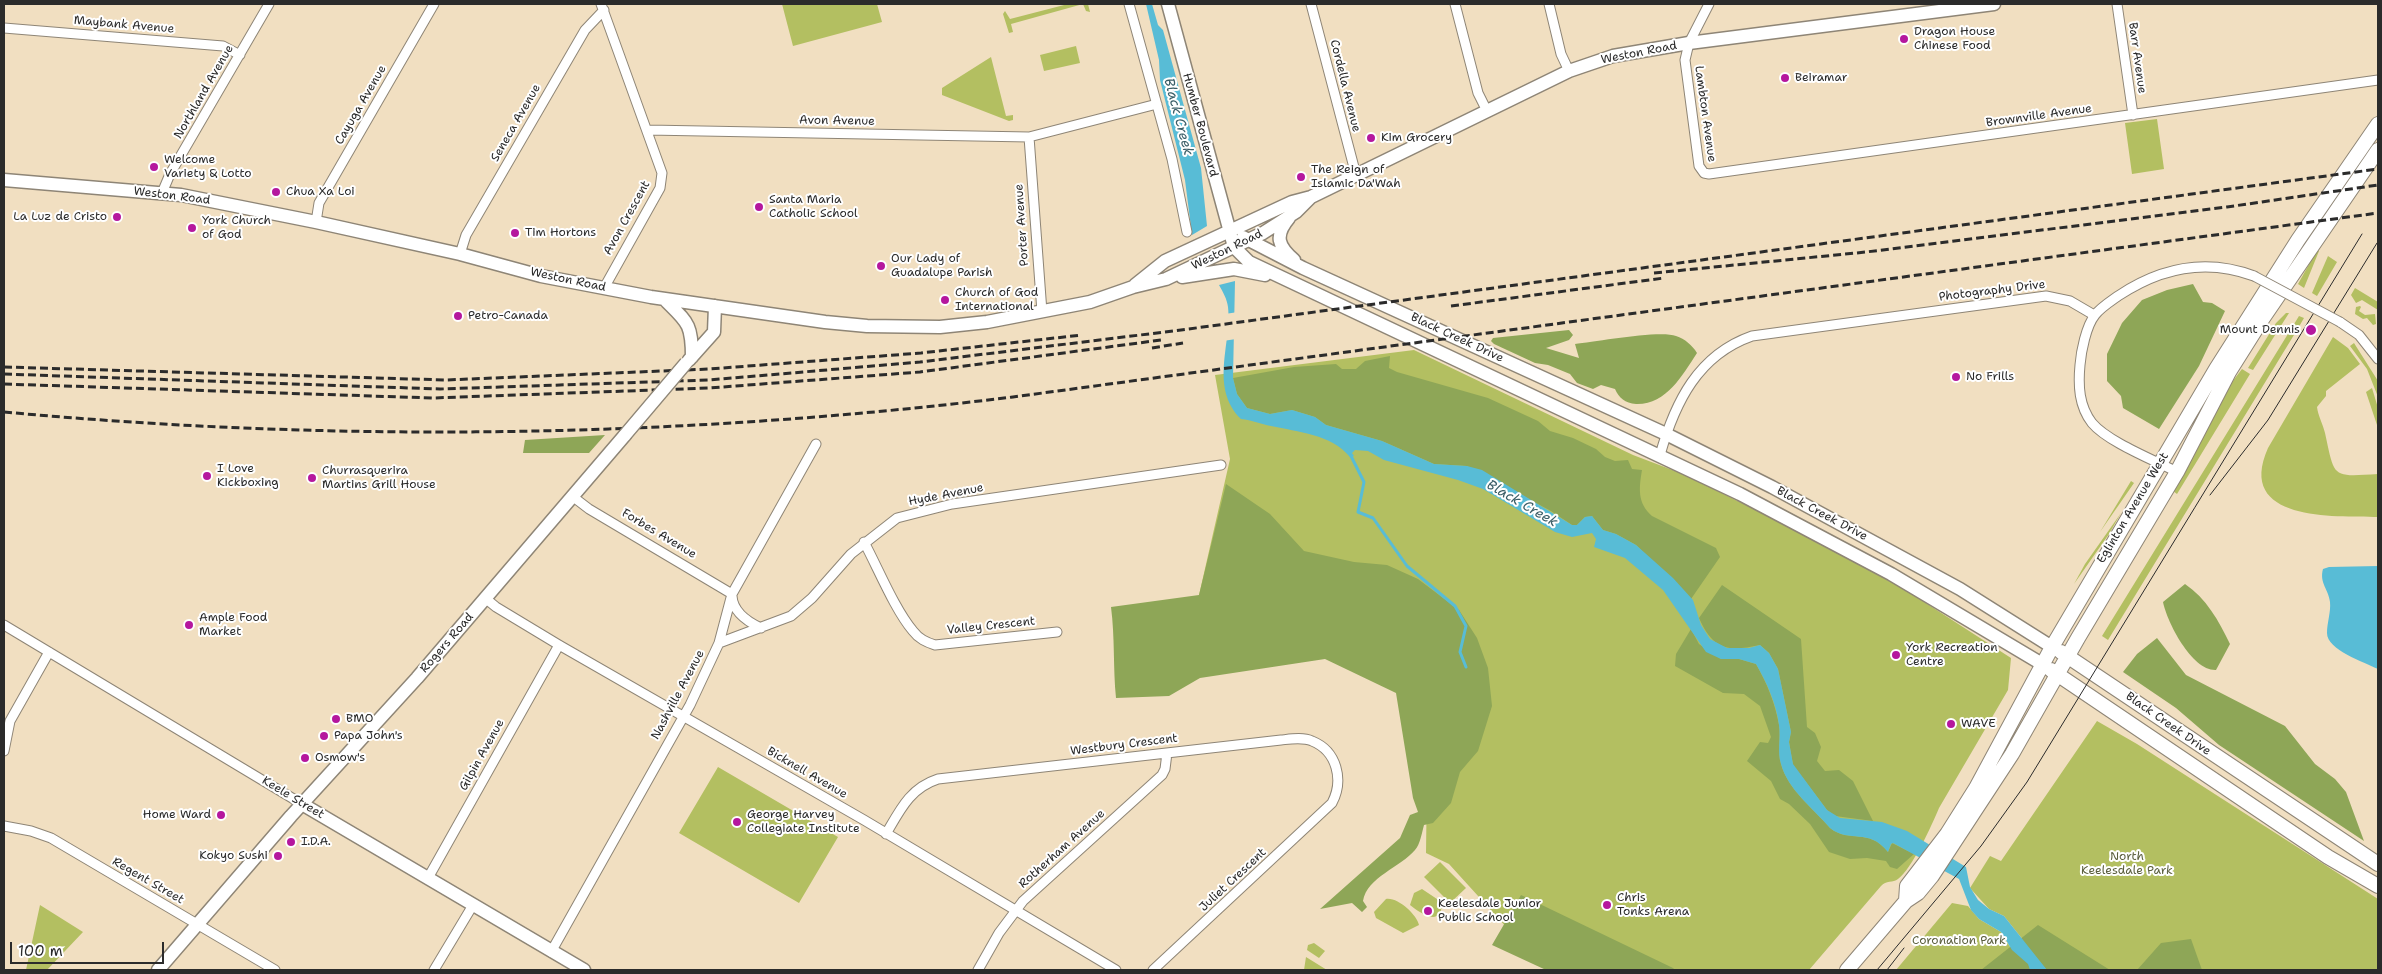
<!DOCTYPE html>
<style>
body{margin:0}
#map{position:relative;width:2382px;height:974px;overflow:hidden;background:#f1dfc1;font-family:"Shantell Sans",sans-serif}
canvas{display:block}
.frame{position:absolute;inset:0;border:5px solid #2b2b2b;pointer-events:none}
.scale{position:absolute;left:10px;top:942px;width:154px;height:22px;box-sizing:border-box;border:2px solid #2b2b2b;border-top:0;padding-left:6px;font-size:15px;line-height:18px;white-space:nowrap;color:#2b2b2b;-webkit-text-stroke:4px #fff;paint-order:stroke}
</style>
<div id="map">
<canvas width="2382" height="974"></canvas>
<div class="frame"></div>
<div class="scale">100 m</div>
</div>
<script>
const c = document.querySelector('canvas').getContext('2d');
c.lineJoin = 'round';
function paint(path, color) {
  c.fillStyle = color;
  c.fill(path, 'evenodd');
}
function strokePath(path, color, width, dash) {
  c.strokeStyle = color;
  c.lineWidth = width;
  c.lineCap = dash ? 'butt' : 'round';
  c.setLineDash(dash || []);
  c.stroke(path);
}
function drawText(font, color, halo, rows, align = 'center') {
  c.font = font + ' "Shantell Sans",sans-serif';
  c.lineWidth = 4;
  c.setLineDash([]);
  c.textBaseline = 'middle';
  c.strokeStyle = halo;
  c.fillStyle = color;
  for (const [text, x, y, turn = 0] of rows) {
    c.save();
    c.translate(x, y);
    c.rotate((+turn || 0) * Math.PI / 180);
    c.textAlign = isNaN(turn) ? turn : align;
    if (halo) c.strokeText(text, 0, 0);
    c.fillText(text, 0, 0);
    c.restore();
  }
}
const green = new Path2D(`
 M782,4h95l5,18 -89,24z
 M1068,4h20l2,8 -4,-1 -3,-7 -72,20 2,8 -4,1 -6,-19 2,-3 5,8z
 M1076,46l4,17 -36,8 -4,-16z
 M991,57l15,59 7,-1v5l-4,1 -67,-26v-7z
 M2157,119l7,50 -32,5 -7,-51z
 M2317,250l2,1 -15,37 -6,-4z
 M2328,256l9,6 -20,34 -5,-3z
 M2355,288l23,14v8l-16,-10 -6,3 -5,-8z
 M2360,306l1,1 -2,4 6,4 10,-1 1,10 -3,1 -6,-7 -4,1 -8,-5 1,-7z
 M2286,313h3l-36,57 -5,-2 28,-45z
 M2299,316l5,2 -7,12 -189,310 -6,-4z
 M2333,337l15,11 12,16 -34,27v5l-9,11c1,9 6,17 8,26 10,45 6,44 53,41v43c-44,-1 -143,5 -110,-69z
 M2354,343l24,38v16l-11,-28 -17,-23z
 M1414,350l219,105 50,19 101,50 120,65 107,69 -3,32 -69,118c-7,17 -27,61 -41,71 -5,4 -12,1 -17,7l-72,84h-160l-141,-41 -59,-65 -23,-11 2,-155 -229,-103 31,-136 -15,-84z
 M2242,369l8,5 -73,120 -4,-3 49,-96z
 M2372,388l6,20v20l-12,-36z
 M2131,481l3,2 -34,49z
 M2121,513l-12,21 -35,50 11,-20z
 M2097,721l40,23 241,155v71h-331l-43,-54 -15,-7 -19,-21 20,-32 11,5z
 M718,767l120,70 -39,66 -120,-70z
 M1440,862l26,26 -16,15 -26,-26z
 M1422,889l18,12 2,4c-2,23 -23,7 -32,0l4,-12z
 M1386,899c12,-2 31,16 33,26l-16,8 -27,-15 -2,-6z
 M1952,903l16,3 11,13 22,13 11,18 18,20h-134z
 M40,905l43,27 -36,38h-21z
 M1314,943l11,8 -6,7 -12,-8 1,-5z
 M1306,957l21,13h-23z`);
const forest = new Path2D(`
 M2193,284l10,18 9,1 13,8 -26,55 -40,63 -36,-21 -2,-12 -14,-15v-27l15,-31 20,-23 25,-10z
 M1569,330l4,5 -4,5 -23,8 33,10 -4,-14c20,-2 84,-14 101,-8 9,3 16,9 21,17 -15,23 -31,52 -61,51 -11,-1 -17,-6 -21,-15l-14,-4 -8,4 -16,-6 -7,-9 -22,-9 -13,-2 -41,-19 -3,-3 2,-3z
 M1390,356l-1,12 8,4 91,26 50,23 12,10 23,7 23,11 9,8 10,4 13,-1 4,9 10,1c-3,18 -5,33 10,46l64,32 4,9 -29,42 -55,-54 -20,-11 -13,-4 -11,-14 -7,1 -8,8h-5l-21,-14 -84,-45 -33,-2 -52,-23 -56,-16 -11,-8 -23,-7 -22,4 -23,-6 -10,-14 -4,-16 61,-11 42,-3 6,5h14l9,-8z
 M605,435l-16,18h-66l2,-13z
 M1226,484l44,30 34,37 50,11 33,3 31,14 41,31 18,28 11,30 4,38 -14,45 -18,21 -9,31 -18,20 -9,2c-2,7 -4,20 -9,25 -14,17 -48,27 -52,51l4,6 -5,5 -10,-9 -32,6 80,-71 10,-23 8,-3 -5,-14 -17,-105 -71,-34 -125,19 -31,18 -53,2c-3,-30 -1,-60 -5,-91l88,-12z
 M2185,584c21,14 34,37 45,60l-14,26c-24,1 -49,-48 -53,-68z
 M1722,585l79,54 6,88 8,6 6,14 -4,14 8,10 14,-1 14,11 20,40 -38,-5 -8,-6 -34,-45 -4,-23 2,-10 -13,-63 -9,-16 -9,-8c-32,7 -47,5 -61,-27z
 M1691,629l8,15 22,15h18l17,5c11,19 19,39 23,61 2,13 -2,26 2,39 7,26 32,44 49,64 20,16 38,-1 58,24l4,-9 22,11 -17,15 -7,-2 -4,-6 -19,-3 -17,1 -21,-7 -19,-28 -21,-20 -9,-5 -9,-18 -24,-20 13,-19 8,1 3,-6 -11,-31 -16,-12 -21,-1 -48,-27 1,-12z
 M2157,638l29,37 99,51 30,38 20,15 11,13 18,49 -145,-96 -43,-37 -53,-36 14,-18z
 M1521,895l152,73 2,2h-129l-54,-25z
 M2038,925l72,45h-129z
 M2191,939l11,31h-65l24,-27z`);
const water = new Path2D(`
 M1146,4h6l6,21 5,5 38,138 6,58 -15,9 -7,-55 -25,-100 -1,-20z
 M1235,281l-2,97 4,16 10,14 23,6 22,-4 23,7 11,8 56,16 52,23 33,2 15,4 90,55h5l8,-8 7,-1 11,14 13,4 20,11 37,33 20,22 8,25 9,14 17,9h22l11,-3 9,8 9,16 13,63 -2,10 4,22 34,46 13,8 42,4 25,9 59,36 4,20 8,13 11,9 15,7 43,54h-17l-2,-6 -16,-14 -11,-18 -22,-13 -8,-9 -12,-31 -66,-36 -2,1 -3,8c-20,-25 -38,-8 -58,-24 -17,-20 -42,-38 -49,-64 -4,-13 0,-26 -2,-39 -3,-22 -12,-42 -23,-61l-17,-5h-18l-15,-7 -43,-62 -38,-32 -31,-11 2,-8 -4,-6 -20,4 -17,-5 -72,-43 -25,-9 -74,-20 -16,-9 -13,-1 -3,3 2,3 -4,1c-19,-23 -52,-25 -79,-31 -10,-2 -19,-6 -30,-7 -32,-32 -9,-75 -13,-112 -1,-8 -5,-15 -9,-22z
 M2378,566v103c-14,-7 -51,-19 -51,-36 0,-10 4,-21 3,-31 -1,-12 -11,-19 -7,-33l6,-2z`);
const pier = new Path2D(`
 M1238,312l-2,27 -13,2 2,-27z`);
const stream = new Path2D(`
 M1351,456l13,26 -6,30 15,6 34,48 48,40 11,20 -6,26 6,15`);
const street = new Path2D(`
 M601,4l61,169 -2,15 -56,100
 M1129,4l43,155 15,73
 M1311,4l45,171
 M1455,4l23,89 9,18
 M1549,4l12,50 8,17
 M1709,4l-20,39 -4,17 14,106 5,7 5,1 669,-94
 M2117,4l16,111
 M4,28l219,18 17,9
 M648,130l381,7 128,-33
 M1029,137l13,175
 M162,193l8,-19 99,-170
 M316,222l3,-19 115,-199
 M460,254l6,-19 119,-205 19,-20
 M2340,322l19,13 19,24
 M1660,455c15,-53 38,-100 92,-119l294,-40 24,5 24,14
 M2177,472c-23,-12 -69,-30 -85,-49 -13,-17 -14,-37 -12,-58 1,-13 6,-39 15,-50 5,-7 16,-14 23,-19 42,-28 88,-38 136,-20
 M572,496l17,13 143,85
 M864,542c14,26 31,68 49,89 6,8 13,11 22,14l122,-13
 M732,596c1,16 16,26 29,32
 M485,598l11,9 63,38 305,175 252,150
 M4,625l298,179
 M719,643l72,-27 21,-18 39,-44 46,-36 55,-14 269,-39
 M4,751l6,-30 39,-69
 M4,826l27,5 20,7 224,132
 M886,834c14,-24 24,-46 52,-55l343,-39c10,-1 22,-3 31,1 25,10 32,39 20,62l-179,167
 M428,878l131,-233
 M551,952l139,-247 29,-62 13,-49 84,-150
 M434,970l39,-65
 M978,970l21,-37 24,-32 139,-126 3,-6 2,-16`);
const secondary = new Path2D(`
 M1168,4l66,243 15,15 491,232 151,80 151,90
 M4,180l177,15 135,27 144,32 81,22 110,21 174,25 42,4 73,1 47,-5 103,-20 43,-15 33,-8 97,-46 33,-21 15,-15
 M1289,218c-15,18 -11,28 5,42
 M1243,237l60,31 363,166 106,53 188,102 92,58
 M1182,277l52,-8 31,6
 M1135,285l30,-24 127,-59 19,-5 258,-126 44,-15 76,-13 305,-39
 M665,300c22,22 27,23 27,57
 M689,360l25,-28 1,-26
 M302,804l282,166
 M158,970l133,-154 126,-138 208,-243`);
const primary = new Path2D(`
 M2061,652l317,212
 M2051,670l277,187 50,29
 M1906,901l1,-15 40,-52 29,-46 76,-141 164,-278 82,-129 80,-116
 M1847,970l59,-69 12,-8 14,-17 80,-122 66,-116 99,-166 52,-100 34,-54 115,-168`);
const tram = new Path2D(`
 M2210,495l58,-75 109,-177
 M1877,970l104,-124 46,-64 335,-548
 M1887,970l17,-22`);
const rail = new Path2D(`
 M1654,273l212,-21 361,-45 151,-22
 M1451,306l213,-28
 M1152,348l31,-5
 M4,367l442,13 263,-11 212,-16 161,-18
 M4,374l436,15 269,-9 211,-18 261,-32 1197,-161
 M4,384l429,14 276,-10 211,-16 241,-32
 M4,412c335,31 675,26 1009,-15l1365,-184`);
const streetBridge = new Path2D(`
 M2254,276l86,46`);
const secondaryBridge = new Path2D(`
 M625,435l61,-72`);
const markers = [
 [1904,39,5,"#b5179e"],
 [1785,78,5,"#b5179e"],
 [1371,138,5,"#b5179e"],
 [154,167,5,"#b5179e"],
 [1301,177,5,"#b5179e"],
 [276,192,5,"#b5179e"],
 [759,207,5,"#b5179e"],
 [117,217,5,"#b5179e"],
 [192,228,5,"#b5179e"],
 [515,233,5,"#b5179e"],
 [881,266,5,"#b5179e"],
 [945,300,5,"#b5179e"],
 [458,316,5,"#b5179e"],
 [2311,330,6,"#b5179e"],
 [1956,377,5,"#b5179e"],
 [207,476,5,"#b5179e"],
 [312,478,5,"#b5179e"],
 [189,625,5,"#b5179e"],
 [1896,655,5,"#b5179e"],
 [336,719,5,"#b5179e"],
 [1951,724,5,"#b5179e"],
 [324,736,5,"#b5179e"],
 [305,758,5,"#b5179e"],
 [221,815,5,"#b5179e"],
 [737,822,5,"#b5179e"],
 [291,842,5,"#b5179e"],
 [278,856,5,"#b5179e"],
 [1607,905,5,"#b5179e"],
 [1428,911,5,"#b5179e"]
];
const streetNames = [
 ["Maybank Avenue",124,25,5],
 ["Weston Road",1639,53,-11],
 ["Barr Avenue",2137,58,82],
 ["Cordella Avenue",1345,86,76],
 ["Northland Avenue",204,92,-60],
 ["Cayuga Avenue",361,105,-60],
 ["Lambton Avenue",1705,114,82],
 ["Brownville Avenue",2039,116,-8],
 ["Avon Avenue",837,121,1],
 ["Seneca Avenue",516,123,-60],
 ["Humber Boulevard",1200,125,75],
 ["Weston Road",172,196,7],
 ["Avon Crescent",627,218,-61],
 ["Porter Avenue",1022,225,-94],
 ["Weston Road",1227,250,-26],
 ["Weston Road",568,280,12],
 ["Photography Drive",1992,291,-7],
 ["Black Creek Drive",1457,338,25],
 ["Hyde Avenue",946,495,-11],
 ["Eglinton Avenue West",2133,508,-59],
 ["Black Creek Drive",1822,514,28],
 ["Forbes Avenue",659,534,31],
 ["Valley Crescent",991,626,-6],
 ["Rogers Road",447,643,-49],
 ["Nashville Avenue",678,695,-62],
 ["Black Creek Drive",2168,724,35],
 ["Westbury Crescent",1124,745,-7],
 ["Gilpin Avenue",482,755,-61],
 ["Bicknell Avenue",807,773,30],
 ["Keele Street",293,798,31],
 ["Rotherham Avenue",1062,849,-42],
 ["Juliet Crescent",1233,880,-43],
 ["Regent Street",148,881,30]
];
const poiNames = [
 ["Dragon House",1914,32],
 ["Chinese Food",1914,46],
 ["Beiramar",1795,78],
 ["Kim Grocery",1381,138],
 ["Welcome",164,160],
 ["Variety & Lotto",164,174],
 ["The Reign of",1311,170],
 ["Islamic Da'Wah",1311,184],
 ["Chua Xa Loi",286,192],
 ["Santa Maria",769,200],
 ["Catholic School",769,214],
 ["La Luz de Cristo",107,217,"right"],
 ["York Church",202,221],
 ["of God",202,235],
 ["Tim Hortons",525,233],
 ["Our Lady of",891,259],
 ["Guadalupe Parish",891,273],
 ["Church of God",955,293],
 ["International",955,307],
 ["Petro-Canada",468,316],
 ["Mount Dennis",2300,330,"right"],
 ["No Frills",1966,377],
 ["I Love",217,469],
 ["Kickboxing",217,483],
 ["Churrasquerira",322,471],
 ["Martins Grill House",322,485],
 ["Ample Food",199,618],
 ["Market",199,632],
 ["York Recreation",1906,648],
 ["Centre",1906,662],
 ["BMO",346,719],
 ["WAVE",1961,724],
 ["Papa John's",334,736],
 ["Osmow's",315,758],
 ["Home Ward",211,815,"right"],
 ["George Harvey",747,815],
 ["Collegiate Institute",747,829],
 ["I.D.A.",301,842],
 ["Kokyo Sushi",268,856,"right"],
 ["Chris",1617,898],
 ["Tonks Arena",1617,912],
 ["Keelesdale Junior",1438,904],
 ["Public School",1438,918]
];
const parkNames = [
 ["North",2127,857],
 ["Keelesdale Park",2127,871],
 ["Coronation Park",1959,941]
];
const waterNames = [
 ["Black Creek",1178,117,75],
 ["Black Creek",1522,504,30]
];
paint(green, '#b3bf61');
paint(forest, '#8ea657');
paint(water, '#58bcd6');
paint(pier, '#f1dfc1');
strokePath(stream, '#58bcd6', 3);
strokePath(street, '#8e8576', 11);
strokePath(secondary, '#8e8576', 15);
strokePath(primary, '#8e8576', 16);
strokePath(street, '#fff', 9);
strokePath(secondary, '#fff', 12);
strokePath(primary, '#fff', 14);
strokePath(tram, '#2b2b2b', 1);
strokePath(rail, '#2b2b2b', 3, [8, 4]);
strokePath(streetBridge, '#8e8576', 11, []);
strokePath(secondaryBridge, '#8e8576', 15, []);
strokePath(streetBridge, '#fff', 9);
strokePath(secondaryBridge, '#fff', 12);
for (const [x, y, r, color] of markers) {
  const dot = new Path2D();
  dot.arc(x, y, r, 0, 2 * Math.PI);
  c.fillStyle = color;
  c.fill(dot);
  strokePath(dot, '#fff', 2);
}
drawText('12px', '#2b2b2b', '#fff', streetNames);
drawText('12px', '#2b2b2b', '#fff', poiNames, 'left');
drawText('12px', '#5b5f3e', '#fff', parkNames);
drawText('italic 14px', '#3b5e67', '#fff', waterNames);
</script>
